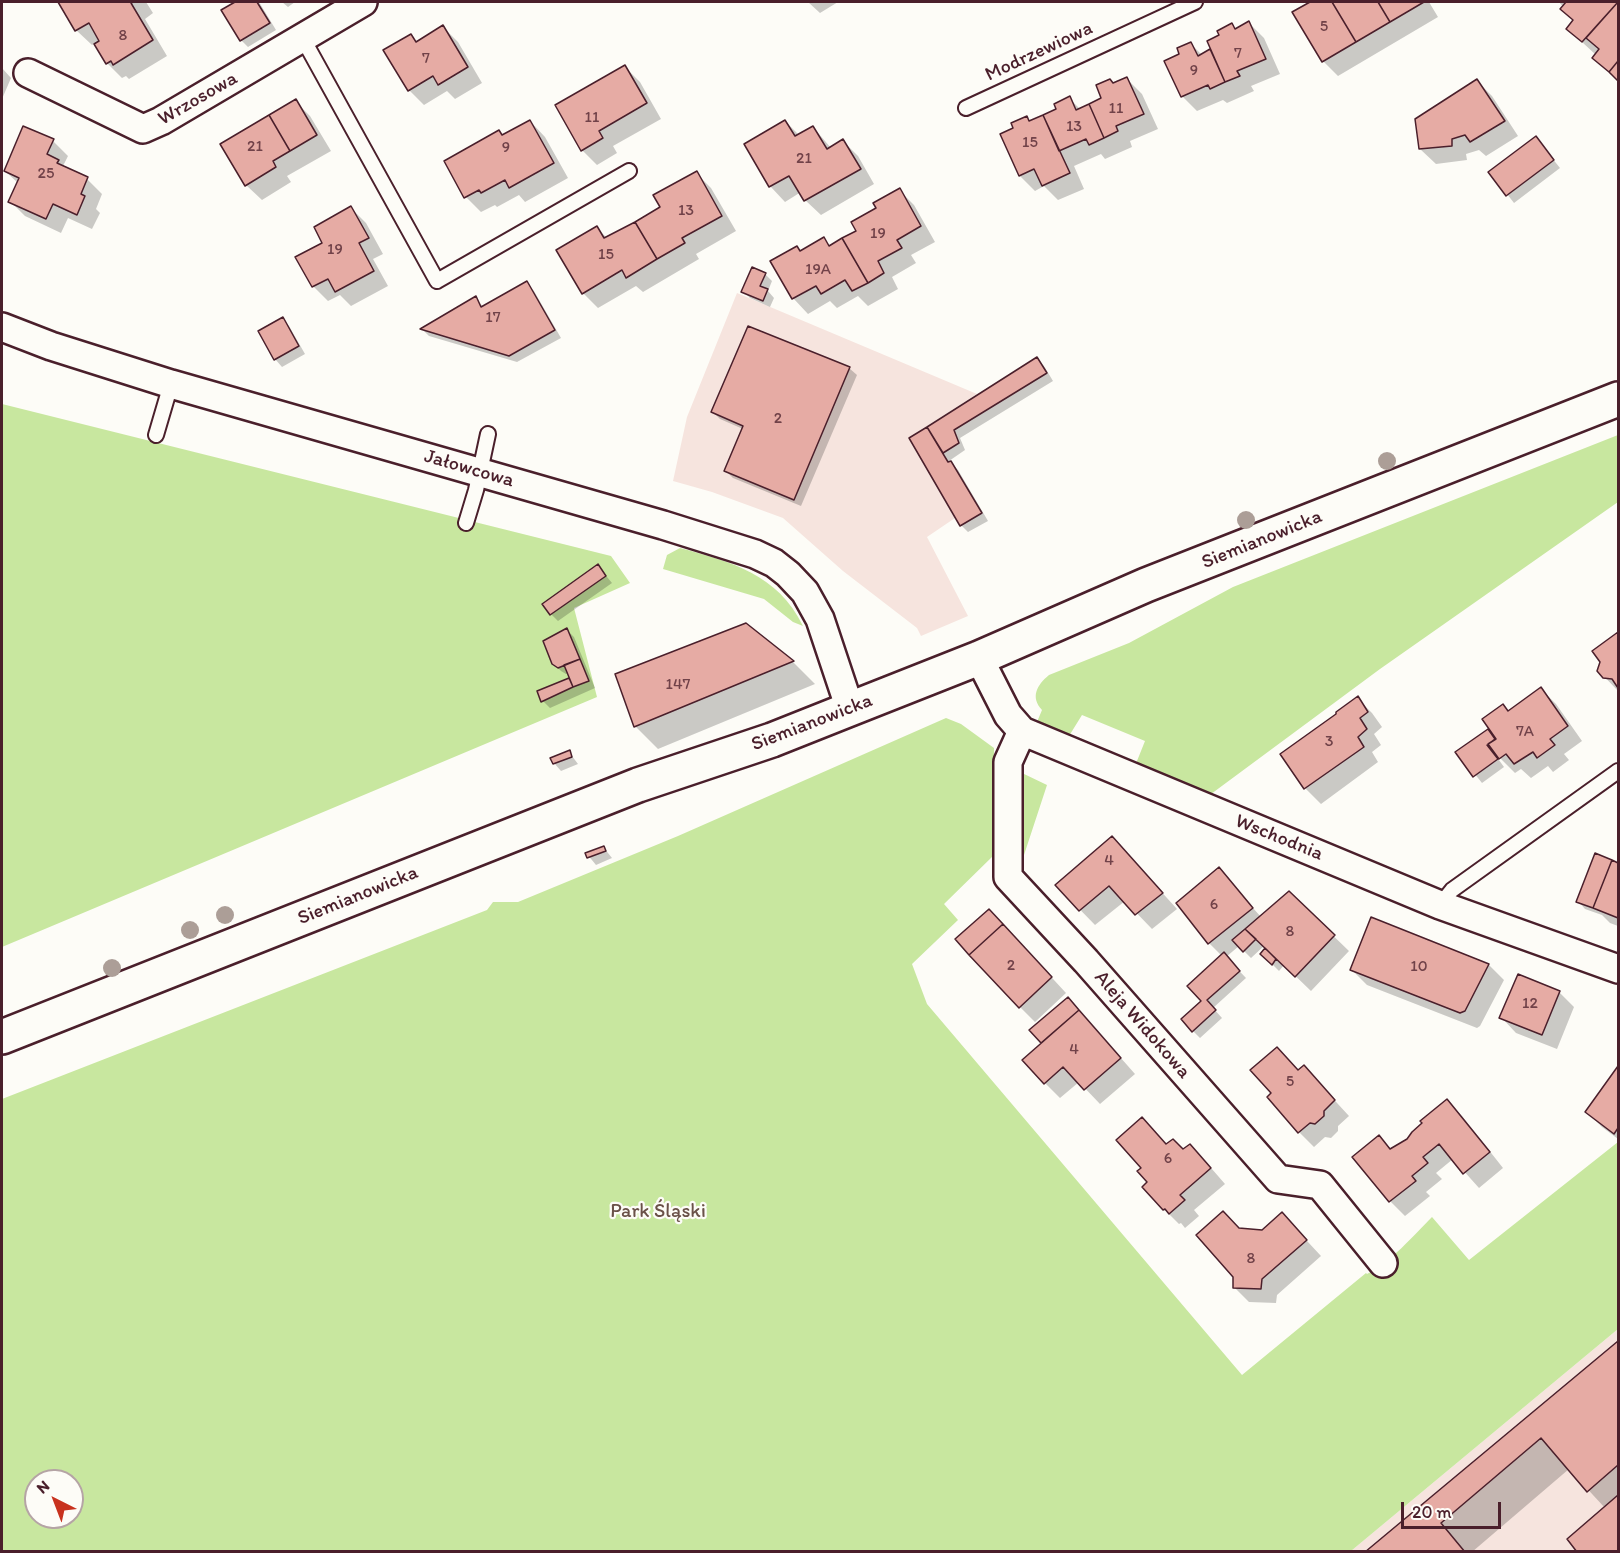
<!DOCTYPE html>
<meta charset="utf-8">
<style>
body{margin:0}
#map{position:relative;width:1620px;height:1553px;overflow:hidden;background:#fdfcf7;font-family:Itim,sans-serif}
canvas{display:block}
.frame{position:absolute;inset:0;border:3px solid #4a1f2b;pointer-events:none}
.north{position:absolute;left:24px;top:1469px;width:60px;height:60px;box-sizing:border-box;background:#fdfcf7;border:2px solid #b5a4a5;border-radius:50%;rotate:318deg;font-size:16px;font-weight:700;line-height:24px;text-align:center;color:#4a1f2b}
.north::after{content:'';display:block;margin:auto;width:21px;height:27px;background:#c8321e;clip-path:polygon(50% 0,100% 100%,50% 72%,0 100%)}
.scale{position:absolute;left:1401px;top:1502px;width:100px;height:27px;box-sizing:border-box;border:3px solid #4a1f2b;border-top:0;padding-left:8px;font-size:18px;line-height:21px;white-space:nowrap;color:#4a1f2b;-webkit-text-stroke:4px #fdfcf7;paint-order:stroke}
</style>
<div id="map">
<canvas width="1620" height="1553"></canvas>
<div class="frame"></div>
<div class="north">N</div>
<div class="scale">20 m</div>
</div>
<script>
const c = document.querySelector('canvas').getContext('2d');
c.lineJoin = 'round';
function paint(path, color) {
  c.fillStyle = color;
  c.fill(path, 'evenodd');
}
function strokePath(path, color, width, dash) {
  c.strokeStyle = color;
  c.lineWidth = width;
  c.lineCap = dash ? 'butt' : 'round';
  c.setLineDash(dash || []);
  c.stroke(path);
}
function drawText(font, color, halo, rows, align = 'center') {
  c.font = font + ' Itim,sans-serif';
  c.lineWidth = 4.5;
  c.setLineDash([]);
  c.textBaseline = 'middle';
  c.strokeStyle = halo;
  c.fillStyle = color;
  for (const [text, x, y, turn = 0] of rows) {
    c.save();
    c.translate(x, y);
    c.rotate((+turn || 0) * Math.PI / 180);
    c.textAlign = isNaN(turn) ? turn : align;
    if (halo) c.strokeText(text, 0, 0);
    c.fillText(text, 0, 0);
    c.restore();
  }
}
const built = new Path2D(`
 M737,293l240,101 -68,44 46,80 -28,19 41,79 -47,20 -4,-8 -74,-57 -60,-53 -71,-26 -39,-11 14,-64z
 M1618,1329v222h-267z`);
const green = new Path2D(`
 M2,404l609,152 19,27 -56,25 23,89 -595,250z
 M1618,435v67l-238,167 -173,128 -72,-31 10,-25 -63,-26 -13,21 -32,-14 5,-12c-12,-13 -5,-25 7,-35l80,-32 104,-56z
 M680,548c51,14 98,26 123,78l-10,-4 -29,-23 -101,-30 4,-14z
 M946,718l15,6 33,24 -1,108 -49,48 14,16 -46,44 15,40 315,371 124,-102 1,1c23,-11 47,-39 65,-57l37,43 149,-118v187l-267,222 -1349,1v-453l485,-189 6,-8h25l160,-66zM36,1481h36v36h-36z
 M1022,773l25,12 -23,70 -2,3z`);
const shadow = new Path2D(`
 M60,2h86l7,11 -8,6 22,37 -38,23 -3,-3 -4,2 -15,-15 -12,-20 -3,2 -16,-15z
 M238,2h21l17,28 -28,17 -7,-7 -17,-30z
 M282,2h13l-7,5z
 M808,2h30l-18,11z
 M1313,2h116l9,15 -100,59 -15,-15 -29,-48z
 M1559,2h59v79l-24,-23 2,-3 -28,-26 7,-8z
 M1249,23l15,15 16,36 -29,12 3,5 -27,12 -4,-3 -26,11 -15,-15 -1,-41 10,-11 11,11 10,-5 9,-14 11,-11 4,5z
 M443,27l15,15 24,41 -27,16 -8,-8 -23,14 -15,-15 -24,-39 26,-15 7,7z
 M625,67l15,15 21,37 -48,27 4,7 -20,12 -15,-15z
 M2,68l9,10 -9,21z
 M1127,79l15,15 16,35 -28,12 2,6 -27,12 -4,-5 -27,12 10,23 -26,11 -14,-14 -9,5 -15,-15 -18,-41 13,-6 11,-11 5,4 27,-13 11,-11 12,12 22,-11 11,-14z
 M1477,81l15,15 26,40 -32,20 -7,-6 -13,4 1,6 -31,4 -16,-15z
 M295,101l15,15 21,35 -44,25 4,6 -29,18 -16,-15z
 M530,121l15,16 23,41 -43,24 -6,-7 -22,12 -2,-2 -14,7 -15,-15 -20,-36 53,-29 4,4z
 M785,121l14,14 14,-8 18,21 12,-7 15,15 16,28 -53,31 -16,-15 -4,-8 -16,10 -15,-16z
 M1536,138l24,30 -46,35 -24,-31z
 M53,141l15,15 -5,10 24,13 15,15 -6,15 4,4 -8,16 -24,-11 -7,15 -36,-17 -15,-15 8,-18 -13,-12z
 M696,173l15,15 25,43 -40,23 3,5 -56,33 -7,-6 -38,22 -15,-15 14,-65 10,10 55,-30z
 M899,190l15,15 21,37 -24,13 5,8 -24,14 6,12 -30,17 -10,-10 -21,12 -7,-7 -22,13 -15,-16 8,-46 22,-13 8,7 27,-15 20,-22z
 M351,208l15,15 17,31 -10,5 15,27 -37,20 -11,-11 -12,6 -15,-15 11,-43z
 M765,274l7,7 -4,10 6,7 -4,9 -20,-9 -7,-7z
 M526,283l8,8 27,47 -44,24 -88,-26 -7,-7 54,-31 8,10z
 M282,319l7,7 16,28 -23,13 -7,-8 -15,-28z
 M1037,359l7,7 9,15 -93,57 5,12 -16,11 9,9 30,51 -20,11 -7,-7 -50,-87z
 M849,368l8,7 -56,131 -68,-28 -7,-7 17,-42 -23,-10 -7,-7z
 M598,566l14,17 -54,38 -7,-7z
 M746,624l47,38 22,22 -157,65 -23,-23z
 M567,630l7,7 21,51 -45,20 -7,-7 -4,-9 32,-14 -2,-5 -3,1 -5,-3 -8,-8z
 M1618,634v57l-19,-20 2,-10 -7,-9z
 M1541,689l15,15 26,37 -18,13 5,6 -16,12 -5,-6 -17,12 -10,-9 -6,4 -18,-18 -1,1 8,11 -22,16 -24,-30 30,-22 7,8 14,-27z
 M1357,698l15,15 10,14 -8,7 7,11 -9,7 6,10 -57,42 -15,-15 -23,-35 55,-39z
 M569,752l9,12 -17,7 -7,-8z
 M604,848l8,10 -16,7 -9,-11z
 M1127,854l50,55 -25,20 -27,-28 -30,24 -38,-39z
 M1596,855l22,9v62l-8,-3 -8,-8 -17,-6 -7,-8z
 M1219,870l42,47 28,-24 60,58 -38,40 -27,-26 -5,6 -17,-17 5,-6 -3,-2 -13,12 -12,-12 -13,11 20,21 -33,30 9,10 -22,20 -7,-7 10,-29 19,-46 -13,-13 -31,-40z
 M1372,919l117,46 15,15 -24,46 -3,2 -110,-43 -15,-15z
 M1018,941l48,52 -31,29 -15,-15z
 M1559,992l15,15 -17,42 -41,-16 -15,-16z
 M1075,1006l60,68 -35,30 -21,-22 -19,16 -15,-15 -2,-40 -12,-13z
 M1304,1067l45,49 -11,10v5l-7,7 -6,-1 -11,10 -15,-15v-61z
 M1618,1069v70l-16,-12 -15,-15z
 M1447,1101l15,15 41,52 -24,20 -26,-29 -17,14 6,6 -16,13 4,4 -25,20 -15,-15 -12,-64 14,13 16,-10z
 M1167,1145l38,16 20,23 -31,26 5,6 -14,12 -4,-5 -2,1 -15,-15 -15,-27z
 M1282,1214l39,42 -44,39 -1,8 -27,-1 -15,-15 6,-57 23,2z
 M1618,1343v209h-39l26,-44 -36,-39 -97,83h-104z`);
const building = new Path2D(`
 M58,2h75l-2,1 22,37 -40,25 -2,-4 -5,3 -12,-20 5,-3 -10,-18 -14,8z
 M235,2h22l13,21 -30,18 -19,-31z
 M1310,2h22l24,40 -34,20 -30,-50z
 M1332,2h46l12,20 -34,20z
 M1378,2h46l-34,20z
 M1566,2h52l-36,40 -16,-13 7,-9 -13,-11z
 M1618,2v59l-9,11 -17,-14 7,-9 -13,-11z
 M1249,21l17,38 -29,12 3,5 -15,6 -18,-41 12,-6 -2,-4 15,-8 3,6z
 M443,25l25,42 -30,18 -5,-9 -25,15 -25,-41 28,-16 5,8z
 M1191,42l7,14 12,-7 15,33 -15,7 -2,-4 -27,12 -17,-36 15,-7 -2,-6z
 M1618,61v20l-9,-9z
 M625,65l22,38 -48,28 4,7 -22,13 -26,-46z
 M1127,77l17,37 -28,12 2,5 -14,7 -15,-34 12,-6 -5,-13 14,-6 3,4z
 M1477,79l28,42 -35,21 -5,-7 -13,4v7l-33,3 -4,-30z
 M1070,96l6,14 13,-6 15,34 -15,7 -3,-6 -27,12 -16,-36 13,-6 -2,-5z
 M296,99l21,36 -27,16 -21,-36z
 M269,115l21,36 -17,10 3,6 -31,19 -25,-42z
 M1043,115l27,58 -28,13 -8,-17 -15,7 -19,-42 13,-6 -2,-5 16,-7 2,5z
 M530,120l24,43 -45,25 -4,-8 -24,13 -2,-3 -15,8 -20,-37 55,-31 3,5z
 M785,120l10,16 18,-10 14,23 16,-10 18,30 -57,32 -15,-25 -20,11 -25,-43z
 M23,126l31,13 -7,15 12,6 -2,3 31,14 -7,17 4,2 -8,19 -24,-11 -7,15 -38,-17 11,-24 -15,-7z
 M1536,136l18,24 -48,36 -18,-24z
 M697,171l25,45 -40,22 3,5 -28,16 -22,-37 25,-15 -7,-12z
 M900,188l21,38 -24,14 5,8 -24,13 6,12 -16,10 -26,-45 14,-7 -5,-9 25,-14 -3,-5z
 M351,206l18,32 -10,5 15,28 -39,21 -7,-13 -16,8 -17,-30 27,-14 -8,-16z
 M635,222l22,37 -31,19 -4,-8 -40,24 -26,-44 41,-24 7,12z
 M824,237l5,9 13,-8 26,45 -16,8 -7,-11 -24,14 -5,-8 -24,13 -22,-38 27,-15 3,5z
 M752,267l14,6 -6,13 8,3 -5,12 -22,-9z
 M527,281l28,49 -46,26 -89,-27 56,-33 5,11z
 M283,317l16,29 -25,14 -16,-29z
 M748,326l102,41 -56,133 -70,-29 19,-45 -32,-14z
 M1037,357l10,16 -93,57 5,13 -16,10 -16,-26z
 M927,427l21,35 3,-1 31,52 -22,13 -51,-88z
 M598,564l8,12 -56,39 -8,-11z
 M746,623l48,38 -160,66 -19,-53z
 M567,628l13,31 -22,9 -6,-4 -9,-23z
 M1618,632v56l-6,-9 -9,-1 -6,-7 3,-9 -8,-11z
 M580,659l9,22 -16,6 -9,-22z
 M569,678l4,9 -32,15 -4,-11z
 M1541,687l27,39 -18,13 5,6 -18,13 -4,-6 -19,12 -8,-10 -7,5 -11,-15 8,-5 -14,-20 21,-15 5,7z
 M1358,696l10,16 -8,6 7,11 -9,8 6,10 -60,42 -24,-35 56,-40v-2z
 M1488,729l7,10 -8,6 11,14 -25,18 -18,-25z
 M570,750l2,7 -19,7 -3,-6z
 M1112,836l51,57 -28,22 -26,-29 -30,25 -24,-26z
 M604,846l2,5 -19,7 -2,-5z
 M1595,853l17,7 -19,48 -17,-6z
 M1612,860l6,3v55l-25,-10z
 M1219,867l34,41 -45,36 -32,-41z
 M1289,891l46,44 -40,42 -50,-48z
 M989,909l14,15 -34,31 -14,-16z
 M1371,917l118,47 -24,47 -5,2 -110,-43z
 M1003,924l49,53 -33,31 -50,-53z
 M1245,929l11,10 -13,13 -11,-12z
 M1265,948l11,11 -4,6 -12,-11z
 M1224,952l16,19 -33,29 9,10 -24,22 -11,-13 20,-18 -14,-15z
 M1518,974l42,17 -18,44 -43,-17z
 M1068,997l11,13 -38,33 -12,-13z
 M1079,1010l42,48 -37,32 -21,-23 -19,17 -22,-24z
 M1277,1047l21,23 6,-5 31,35 -11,11v5l-9,8 -5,-1 -12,10 -31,-36 4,-4 -21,-23z
 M1618,1066v62l-4,6 -29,-22z
 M1447,1099l43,53 -27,22 -24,-30 -16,13 5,6 -16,13 4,5 -27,21 -37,-45 27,-22 11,14 17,-10 5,-7 10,-9 -2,-2z
 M1142,1117l24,27 7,-5 10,10 7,-5 21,24 -31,27 5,5 -16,14 -4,-5 -2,1 -21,-23 5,-5 -10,-11 4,-3 -25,-28z
 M1223,1211l16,17 23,2 20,-18 25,28 -45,39 -1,10 -28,-1v-11l-37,-42z
 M1618,1341v124l-31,27 -46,-54 -100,85 24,29h-100z
 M1618,1495v57h-41l-10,-13z`);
const service = new Path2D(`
 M302,37l135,244 192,-110
 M966,108l229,-106
 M156,435l15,-51
 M466,523l10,-33 12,-56
 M1440,905l12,-15 166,-119`);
const minor = new Path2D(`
 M28,73l115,56 18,-8 202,-119
 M2,327l49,19 120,38 492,141 92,29 19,9 14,11 17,18 15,27 30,90
 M979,658l29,57 14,16 418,174 178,64
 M1022,731l-14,31v115l78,84 192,218 42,6 63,78`);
const tertiary = new Path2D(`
 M2,1037l636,-252 134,-45 78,-31 129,-51 167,-73 472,-186`);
const trees = [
 [1387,461],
 [1246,520],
 [225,915],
 [190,930],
 [112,968]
];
const numberNames = [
 ["5",1324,27],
 ["8",123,36],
 ["7",1238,54],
 ["7",426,59],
 ["9",1194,71],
 ["11",1116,109],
 ["11",592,118],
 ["13",1074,127],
 ["15",1030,143],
 ["21",255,147],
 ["9",506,148],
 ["21",804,159],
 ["25",46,174],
 ["13",686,211],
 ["19",878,234],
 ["19",335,250],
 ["15",606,255],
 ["19A",818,270],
 ["17",493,318],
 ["2",778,419],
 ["147",678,685],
 ["7A",1525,732],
 ["3",1329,742],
 ["4",1109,861],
 ["6",1214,905],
 ["8",1290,932],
 ["2",1011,966],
 ["10",1419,967],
 ["12",1530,1004],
 ["4",1074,1050],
 ["5",1290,1082],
 ["6",1168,1159],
 ["8",1251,1259]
];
const streetNames = [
 ["Modrzewiowa",1039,52,-25],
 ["Wrzosowa",198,99,-30],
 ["Jałowcowa",469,469,16],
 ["Siemianowicka",1262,540,-22],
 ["Siemianowicka",812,723,-21],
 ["Wschodnia",1279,838,22],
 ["Siemianowicka",358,896,-22],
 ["Aleja Widokowa",1142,1025,49]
];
const parkNames = [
 ["Park Śląski",658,1212]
];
paint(built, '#f6e4de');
paint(green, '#c8e79f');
paint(shadow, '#0003');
paint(building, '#e6aba4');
strokePath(building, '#4a1f2b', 1.5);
strokePath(service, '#4a1f2b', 18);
strokePath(minor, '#4a1f2b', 32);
strokePath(tertiary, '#4a1f2b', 38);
strokePath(service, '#fdfcf7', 14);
strokePath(minor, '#fdfcf7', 27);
strokePath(tertiary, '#fdfcf7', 33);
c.fillStyle = '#ac9e97';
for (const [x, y] of trees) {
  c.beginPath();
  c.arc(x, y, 9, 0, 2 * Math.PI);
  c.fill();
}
drawText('16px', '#714249', null, numberNames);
drawText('20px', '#4a1f2b', '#fdfcf7', streetNames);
drawText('20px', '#6a5148', '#fdfcf7', parkNames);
</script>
